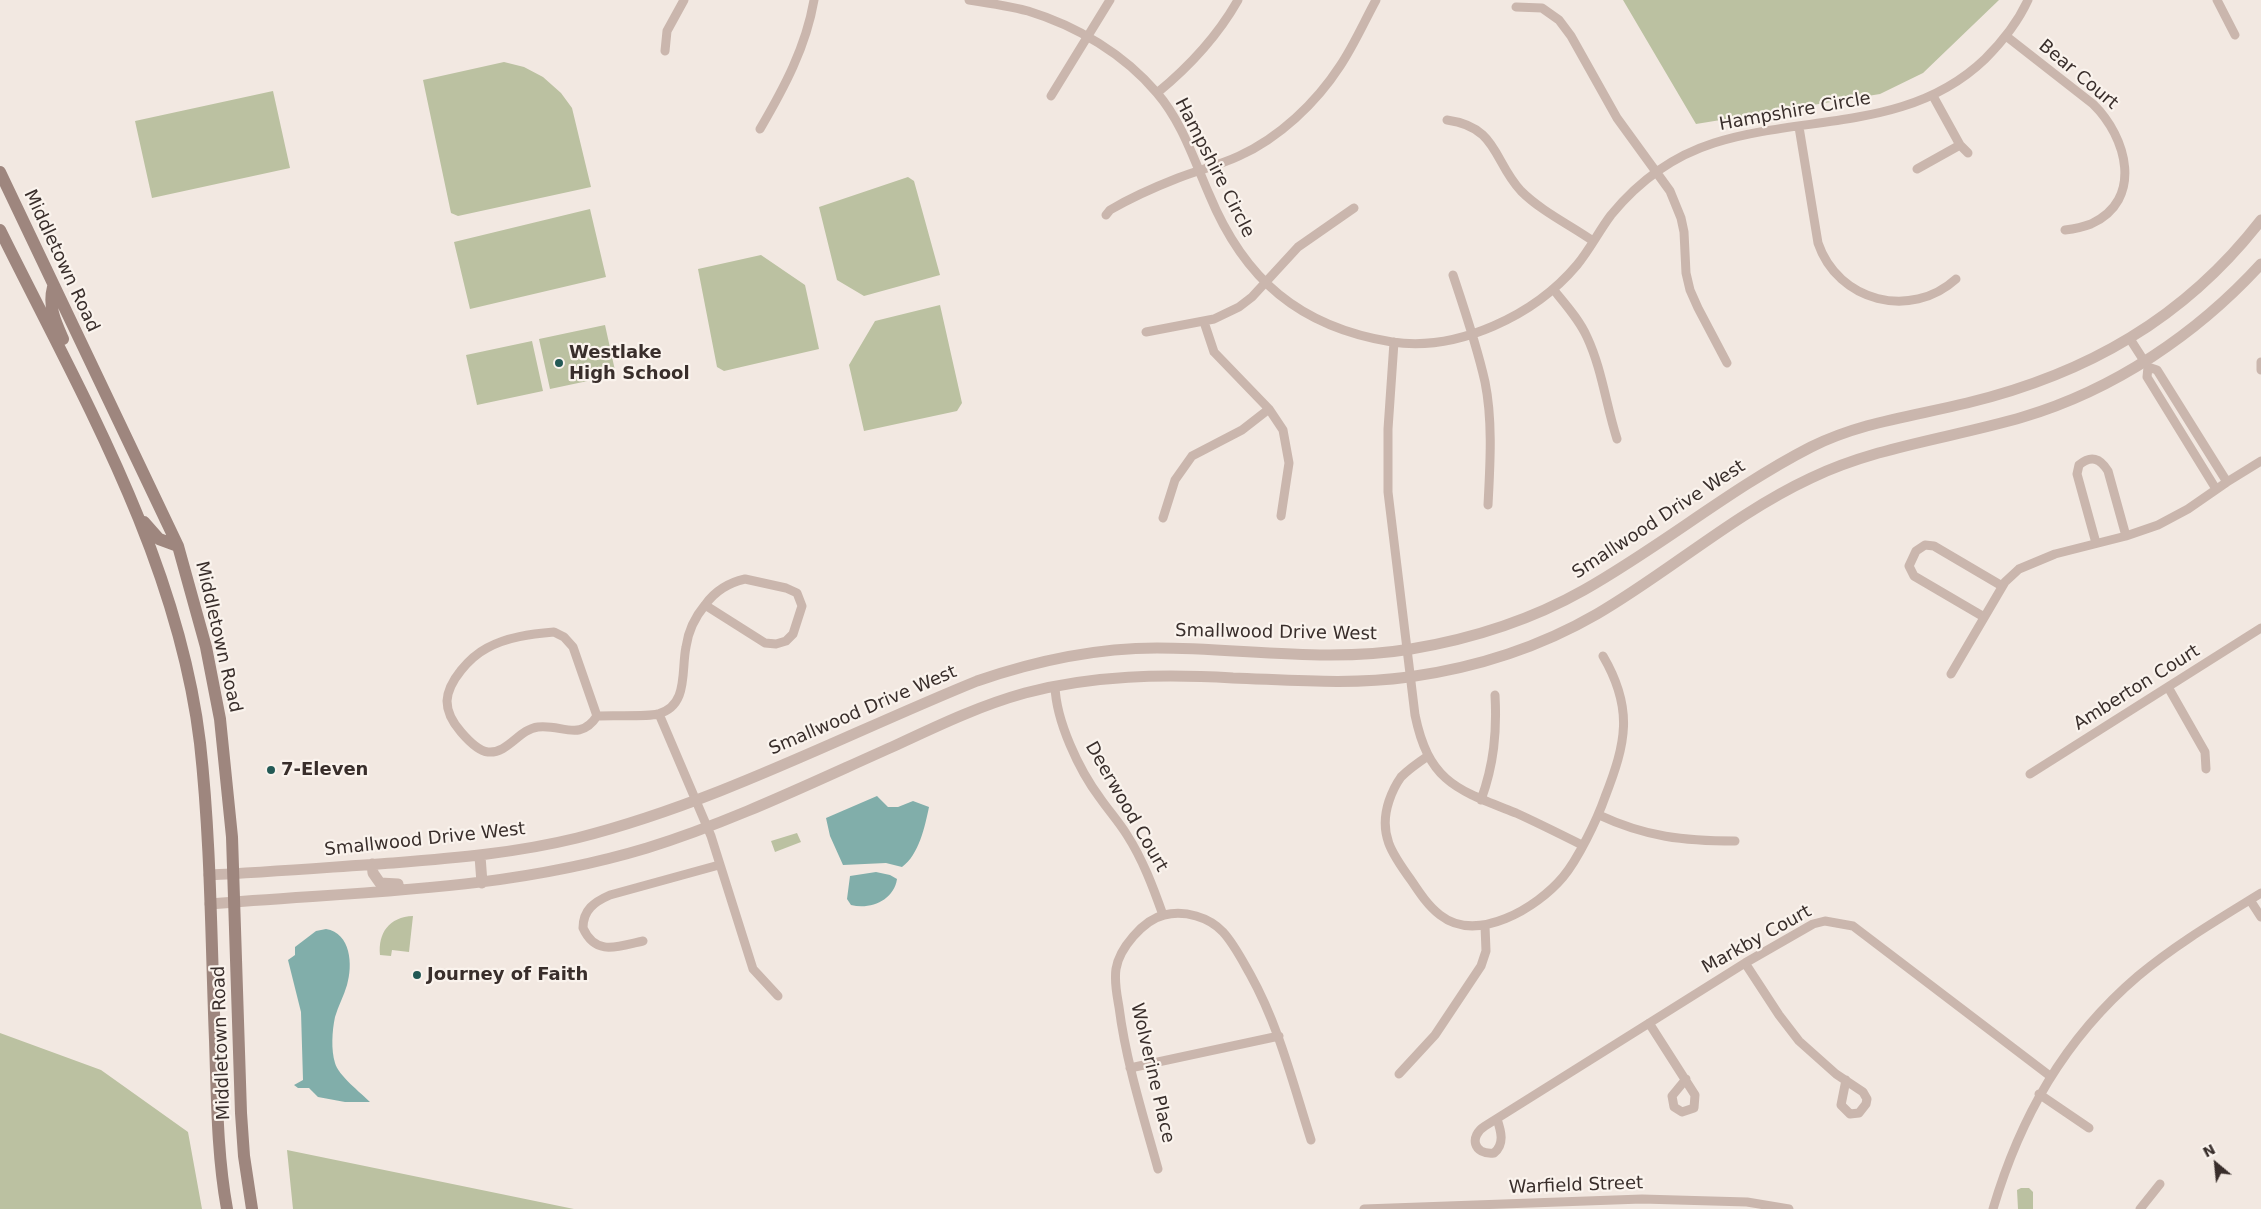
<!DOCTYPE html>
<style>
body{margin:0}
#map{position:relative;width:2261px;height:1209px;overflow:hidden;background:#f2e8e1;font-family:"DejaVu Sans",sans-serif}
canvas{display:block}
.north{position:absolute;left:2191px;top:1139px;width:50px;height:50px;-webkit-text-stroke:4px #faf3ed;paint-order:stroke;rotate:332deg;font-size:14px;font-weight:700;line-height:20px;text-align:center;color:#392e2b}
.north::after{content:'';display:block;margin:auto;width:18px;height:22px;background:#392e2b;clip-path:polygon(50% 0,100% 100%,50% 72%,0 100%)}
</style>
<div id="map">
<canvas width="2261" height="1209"></canvas>
<div class="north">N</div>
</div>
<script>
const c = document.querySelector('canvas').getContext('2d');
c.lineJoin = 'round';
function paint(path, color) {
  c.fillStyle = color;
  c.fill(path, 'evenodd');
}
function strokePath(path, color, width, dash) {
  c.strokeStyle = color;
  c.lineWidth = width;
  c.lineCap = dash ? 'butt' : 'round';
  c.setLineDash(dash || []);
  c.stroke(path);
}
function drawText(font, color, halo, rows, align = 'center') {
  c.font = font + ' "DejaVu Sans",sans-serif';
  c.lineWidth = 4.5;
  c.setLineDash([]);
  c.textBaseline = 'middle';
  c.strokeStyle = halo;
  c.fillStyle = color;
  for (const [text, x, y, turn = 0] of rows) {
    c.save();
    c.translate(x, y);
    c.rotate((+turn || 0) * Math.PI / 180);
    c.textAlign = isNaN(turn) ? turn : align;
    if (halo) c.strokeText(text, 0, 0);
    c.fillText(text, 0, 0);
    c.restore();
  }
}
const green = new Path2D(`
 M1623,0h376l-76,73 -43,21 -184,30z
 M504,62l20,5 19,10 18,16 11,15 19,79 -133,29 -7,-3 -28,-133z
 M273,91l17,77 -138,30 -17,-77z
 M908,177l6,4 26,94 -76,21 -27,-16 -18,-73z
 M590,209l16,68 -136,32 -16,-67z
 M761,255l44,30 14,64 -95,22 -7,-4 -19,-98z
 M940,305l22,98 -5,8 -93,20 -15,-66 26,-44z
 M605,325l11,50 -66,14 -11,-50z
 M532,341l11,50 -66,14 -11,-50z
 M797,833l4,9 -26,10 -4,-11z
 M413,916l-4,36 -17,-2 -1,6 -11,-1c-2,-22 9,-38 33,-39z
 M0,1033l101,37 87,62 14,77h-202z
 M287,1150l287,59h-281z
 M2021,1188h8l4,4v17h-15l-1,-19z`);
const water = new Path2D(`
 M877,796l11,11h10l15,-6 16,6c-4,19 -10,48 -27,60l-16,-4 -43,2 -13,-29 -4,-18z
 M876,872l14,3 7,4c-3,21 -26,31 -46,26l-4,-6 3,-23z
 M326,929c25,4 27,36 21,56 -3,11 -9,21 -12,32 -3,14 -4,33 0,46 3,12 26,30 35,39h-25l-27,-5 -9,-9h-11l-4,-3 9,-5 -2,-68 -13,-52 7,-5v-8l21,-16z`);
const minor = new Path2D(`
 M969,0c20,3 40,6 59,11 49,15 96,43 129,82 25,29 37,67 52,101 35,85 90,133 183,148 66,10 143,-27 185,-77 13,-16 22,-34 34,-50 27,-33 62,-59 103,-72 92,-29 195,-11 271,-84 17,-17 33,-37 43,-59
 M2217,0l18,35
 M1516,7l26,1 17,12 12,16 46,82 53,73 11,27 3,14 2,41 4,17 8,18 29,55
 M2006,36l87,68c34,33 51,96 -2,120 -8,3 -18,5 -26,6
 M665,51l2,-20 17,-31
 M1157,93c33,-27 60,-56 81,-93
 M1051,96l59,-96
 M1933,96l27,49 8,8
 M1447,120c51,7 46,41 74,71 20,20 49,34 72,50
 M1799,127l19,116c20,59 93,77 138,36
 M760,129c24,-41 46,-82 54,-129
 M1917,169l43,-24
 M1106,215l4,-5c22,-13 45,-23 68,-32 20,-8 42,-13 61,-22 40,-18 77,-53 101,-90 14,-21 24,-44 36,-66
 M1453,275c12,36 24,71 32,107 8,39 5,84 3,123
 M1553,289c12,15 26,30 34,48 15,32 19,68 30,102
 M1204,322l10,30 55,57 14,21 6,33 -8,53
 M1146,332l68,-13 25,-12 13,-10 46,-50 56,-39
 M2130,339l18,28 -1,10 69,112
 M1394,342l-6,87v63l27,223c14,68 43,75 101,98 22,10 44,21 66,32
 M2261,362v8
 M2148,367l9,3 70,112
 M1163,518l12,-38 17,-24 50,-26 27,-21
 M2096,543l-19,-69 2,-9c12,-10 21,-7 29,6l18,65
 M745,579l41,9 11,5 5,13 -9,28 -7,7 -10,3 -11,-1 -60,-38c10,-14 22,-22 40,-26z
 M1984,617l-70,-41 -5,-10 7,-15 9,-6 9,1 68,40
 M554,632l10,5 9,10 24,69c-17,26 -35,8 -59,11 -19,2 -30,27 -50,25 -10,-1 -21,-13 -27,-20 -7,-8 -14,-20 -14,-31 1,-20 23,-44 40,-53 20,-11 44,-14 67,-16z
 M1951,674l54,-92 14,-13 36,-15 71,-18 32,-11 30,-16 39,-27 34,-21
 M1055,686c1,35 24,84 45,112 9,13 19,24 27,37 16,25 26,52 36,80
 M2168,687l37,65 1,17
 M659,714l52,122 42,133 25,27
 M597,716c15,-1 48,1 61,-2 31,-8 23,-44 28,-67 2,-15 9,-30 19,-42
 M1428,756c-9,6 -19,13 -27,21 -5,7 -9,15 -12,24 -11,33 3,53 22,79 8,12 17,26 29,35 37,29 97,-7 123,-38 15,-18 34,-57 42,-80 21,-54 29,-88 -2,-141
 M2030,774l231,-146
 M1481,800c13,-36 16,-68 14,-105
 M1599,815c47,22 85,26 136,26
 M2250,900l11,17
 M643,941c-24,5 -47,16 -60,-13 0,-18 11,-26 27,-33l109,-30
 M1745,963l34,52 20,26 37,33 27,18 4,7 -1,5 -7,9 -9,1 -9,-9 5,-25
 M1649,1023l46,72 -1,13 -12,4 -8,-5 -2,-11 14,-17
 M1130,1068l149,-32
 M1399,1074l36,-39 46,-69 5,-15 -1,-25
 M2039,1094l50,34
 M1497,1119c4,12 8,25 -3,34 -21,2 -25,-17 -9,-27l260,-163 68,-39 12,-3 28,5 197,150
 M1158,1169c-15,-54 -32,-107 -39,-162 -2,-12 -5,-25 -3,-38 3,-20 27,-49 48,-54 21,-5 45,2 59,17 11,12 19,28 27,42 29,52 43,110 61,166
 M1364,1209l278,-10 105,3 42,7
 M1993,1209c27,-91 71,-170 145,-233 38,-32 81,-57 123,-83
 M2140,1209l20,-25`);
const tertiary = new Path2D(`
 M480,856l2,27
 M372,864l1,9 7,10 18,1
 M209,875c61,-3 123,-8 184,-12 62,-5 123,-10 184,-25 139,-35 267,-103 400,-157 58,-20 118,-33 180,-33 84,0 170,15 254,1 60,-10 120,-29 173,-59 78,-44 147,-102 227,-143 50,-25 103,-31 156,-44 120,-29 218,-85 294,-183
 M210,904c150,-13 291,-12 437,-56 84,-26 164,-65 245,-101 43,-20 86,-41 133,-54 68,-18 138,-19 208,-15 59,2 118,7 176,-1 65,-9 131,-30 188,-63 72,-42 137,-100 214,-136 67,-32 141,-40 212,-61 91,-27 174,-83 238,-153`);
const secondary = new Path2D(`
 M0,172l178,374 28,101 14,72 12,118 9,276 3,43 8,53
 M0,230c81,164 178,329 200,513 11,99 11,199 15,297 2,57 2,114 12,169
 M53,287c-5,19 2,34 10,52
 M144,522l15,17 19,7`);
const markers = [
 [559,363,5,"#235955"],
 [271,770,5,"#235955"],
 [417,975,5,"#235955"]
];
const streetNames = [
 ["Bear Court",2078,75,40],
 ["Hampshire Circle",1795,112,-10],
 ["Hampshire Circle",1214,168,63],
 ["Middletown Road",61,261,65],
 ["Smallwood Drive West",1659,520,-33],
 ["Smallwood Drive West",1276,633,1],
 ["Middletown Road",218,637,77],
 ["Amberton Court",2137,688,-32],
 ["Smallwood Drive West",863,711,-23],
 ["Deerwood Court",1126,807,60],
 ["Smallwood Drive West",425,840,-6],
 ["Markby Court",1757,940,-29],
 ["Middletown Road",222,1043,-92],
 ["Wolverine Place",1152,1073,77],
 ["Warfield Street",1576,1186,-2]
];
const poiNames = [
 ["Westlake",569,353],
 ["High School",569,374],
 ["7-Eleven",281,770],
 ["Journey of Faith",427,975]
];
paint(green, '#bbc1a1');
paint(water, '#81aeaa');
strokePath(minor, '#cab6ad', 9);
strokePath(tertiary, '#cab6ad', 11);
strokePath(secondary, '#9e867e', 12);
for (const [x, y, r, color] of markers) {
  const dot = new Path2D();
  dot.arc(x, y, r, 0, 2 * Math.PI);
  c.fillStyle = color;
  c.fill(dot);
  strokePath(dot, '#faf3ed', 2);
}
drawText('18px', '#392e2b', '#faf3ed', streetNames);
drawText('bold 18px', '#392e2b', '#faf3ed', poiNames, 'left');
</script>
